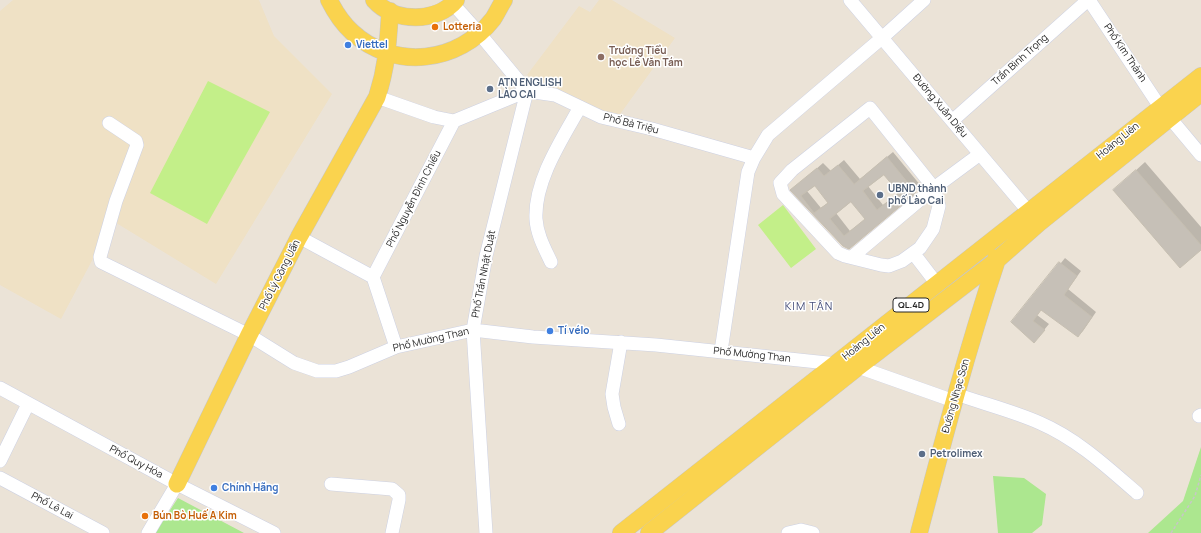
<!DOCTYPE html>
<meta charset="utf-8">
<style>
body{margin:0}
canvas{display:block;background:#ebe3d7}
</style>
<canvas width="1201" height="533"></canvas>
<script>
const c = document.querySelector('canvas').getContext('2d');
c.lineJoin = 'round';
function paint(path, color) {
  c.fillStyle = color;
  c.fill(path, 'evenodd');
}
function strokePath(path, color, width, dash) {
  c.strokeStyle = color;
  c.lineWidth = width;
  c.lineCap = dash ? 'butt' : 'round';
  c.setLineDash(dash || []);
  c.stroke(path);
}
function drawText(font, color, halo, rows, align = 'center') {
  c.font = font + ' Manrope,sans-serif';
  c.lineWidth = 3;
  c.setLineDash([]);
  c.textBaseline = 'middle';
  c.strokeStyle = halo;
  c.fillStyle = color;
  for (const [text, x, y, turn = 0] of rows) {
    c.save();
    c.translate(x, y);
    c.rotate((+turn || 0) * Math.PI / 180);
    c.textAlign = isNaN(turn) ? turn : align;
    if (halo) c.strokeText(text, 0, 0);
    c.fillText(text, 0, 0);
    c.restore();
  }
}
const education = new Path2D(`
 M13,0h246l15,36 58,58 -116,190 -103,-63 -52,98 -61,-34v-274z
 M599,0h13l63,38 -62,86 -30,-12 -56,-37 52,-69 11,6z`);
const green = new Path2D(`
 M1201,447v86h-53l35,-32z
 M993,476l31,2 22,16 -4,31 -10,8h-34z
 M178,498l66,35h-89z`);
const pitch = new Path2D(`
 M208,81l62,31 -63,112 -57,-31z
 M783,205l33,44 -25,19 -33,-43z`);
const shadow = new Path2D(`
 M893,152l28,34 -72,62 -6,-3 -51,-55 31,-27 8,8 13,-11 16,19zM885,173l14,19 -16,13 -15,-19zM815,184l14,18 -8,6 -14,-17zM851,200l15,19 -16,12 -14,-18z
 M1145,162l56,65v21l-78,-66z
 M1065,258l16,13 -13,18 28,23 -13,19 -5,5 -36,-27 -5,6 12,9 -10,12 -26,-14z`);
const building = new Path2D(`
 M887,157l29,36 -67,56 -6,-3 -53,-56 27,-22 7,8 14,-11 16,19zM884,175l15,18 -22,17 -14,-19zM815,186l13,17 -14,10 -13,-17zM851,202l14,17 -21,17 -14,-17z
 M1136,170l65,75v5l-21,18 -67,-78z
 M1059,262l18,14 -13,19 28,22 -14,20 -37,-27 -8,11 12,9 -11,13 -23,-21z`);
const path = new Path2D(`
 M1171,533l24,-37 6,-21`);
const minor = new Path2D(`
 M850,0l179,212
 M1089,0l71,107
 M453,4l26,29 48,58 28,4 46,22 51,12 102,29
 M377,97l57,20 20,4 73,-30
 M870,108l64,80 5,18 -6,23 -13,19 -18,13 -13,5 -8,-1 -36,-9 -7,-3 -55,-59 -3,-11 12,-13z
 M1170,118l31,37
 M952,121l136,-121
 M109,123l27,18 1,4 -21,56 -16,56 1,5 148,73 45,28 23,8h19l13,-4 47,-20 77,-17 60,7 123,8 181,19
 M299,237l74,40
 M914,254l23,30
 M852,257l82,-69 46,-34
 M551,262c-6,-13 -14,-27 -15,-43 -2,-38 26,-80 44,-112
 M396,347l-23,-70 81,-156
 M721,351l27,-179 6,-14 14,-23 115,-98 41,-37
 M858,367l96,34
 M0,388l177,96 97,49
 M956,394c28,10 57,17 84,29 37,16 67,44 97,70
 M1199,416l2,-1
 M619,424l-5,-17 -2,-13 9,-52
 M0,461l28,-57
 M0,478l103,55
 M331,484l61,5 7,6v5l-7,33
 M148,533l29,-49
 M486,533l-13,-203 13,-74 41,-165
 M788,533l13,-3 12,3`);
const major = new Path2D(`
 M329,0c6,12 13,23 23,32 42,39 107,31 141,-13 4,-6 7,-13 11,-19
 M374,0c20,23 63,23 82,0
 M177,484l72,-149 50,-98 78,-140c10,-31 11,-53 13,-86
 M621,533l580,-457
 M649,533l209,-166 139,-107 42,-37 162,-130
 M919,533c24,-92 48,-183 78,-273l-1,-2`);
const markers = [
 [435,27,4,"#e8710a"],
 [348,45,4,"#3f7fe0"],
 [601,57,4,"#8d6e63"],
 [490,89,4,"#5c6f8a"],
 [880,195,4,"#5c6f8a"],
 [550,331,4,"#3f7fe0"],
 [922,454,4,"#5c6f8a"],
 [214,488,4,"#3f7fe0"],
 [145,516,4,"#e8710a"]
];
const shields = [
 [911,305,36]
];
const shieldNames = [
 ["QL.4D",911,305]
];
const foodNames = [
 ["Lotteria",443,27],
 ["Bún Bò Huế A Kim",153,516]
];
const shopNames = [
 ["Viettel",356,45],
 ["Tí vélo",558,331],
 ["Chính Hãng",222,488]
];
const educationNames = [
 ["Trường Tiểu",609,51],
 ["học Lê Văn Tám",609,63]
];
const streetNames = [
 ["Phố Kim Thành",1125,53,56],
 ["Trần Bình Trọng",1020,60,-42],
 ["Đường Xuân Diệu",940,106,50],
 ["Phố Bà Triệu",631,124,14],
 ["Hoàng Liên",1118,141,-39],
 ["Phố Nguyễn Đình Chiểu",414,199,-63],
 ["Phố Trần Nhật Duật",484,274,-79],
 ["Phố Lý Công Uẩn",280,275,-63],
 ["Phố Mường Than",431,340,-13],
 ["Hoàng Liên",864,342,-39],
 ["Phố Mường Than",752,355,6],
 ["Đường Nhạc Sơn",956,396,-74],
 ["Phố Quy Hóa",136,462,28],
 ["Phố Lê Lai",52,506,28]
];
const serviceNames = [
 ["ATN ENGLISH",498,83],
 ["LÀO CAI",498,95],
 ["UBND thành",888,189],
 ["phố Lào Cai",888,201],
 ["Petrolimex",930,454]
];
const neighbourhoodNames = [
 ["KIM TÂN",809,307]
];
paint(education, '#efe1c5');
paint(green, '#ace78f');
paint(pitch, '#c3ef89');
paint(shadow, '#0003');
paint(building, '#c6c0b7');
strokePath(building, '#c6bfb1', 1);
strokePath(minor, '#cdd1e2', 14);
strokePath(major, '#c7c7c7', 18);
strokePath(path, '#c7c7c7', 1.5, [3, 2]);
strokePath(minor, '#fff', 13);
strokePath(major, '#fad34e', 17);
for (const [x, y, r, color] of markers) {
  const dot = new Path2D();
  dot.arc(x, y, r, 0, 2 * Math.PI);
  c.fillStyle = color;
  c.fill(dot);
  strokePath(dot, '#fff', 1.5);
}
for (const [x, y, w] of shields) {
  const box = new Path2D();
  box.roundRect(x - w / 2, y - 7, w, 14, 3);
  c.fillStyle = '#fff';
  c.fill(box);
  strokePath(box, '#272727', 1);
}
drawText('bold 9px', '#272727', null, shieldNames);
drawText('bold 10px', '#c56008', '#fff', foodNames, 'left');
drawText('bold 10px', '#366cbe', '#fff', shopNames, 'left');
drawText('bold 10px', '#785e54', '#fff', educationNames, 'left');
drawText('10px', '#272727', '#fff', streetNames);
drawText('bold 10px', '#4e5e75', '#fff', serviceNames, 'left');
c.letterSpacing = '1px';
drawText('11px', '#454e7a', '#fff', neighbourhoodNames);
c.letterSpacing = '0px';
</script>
